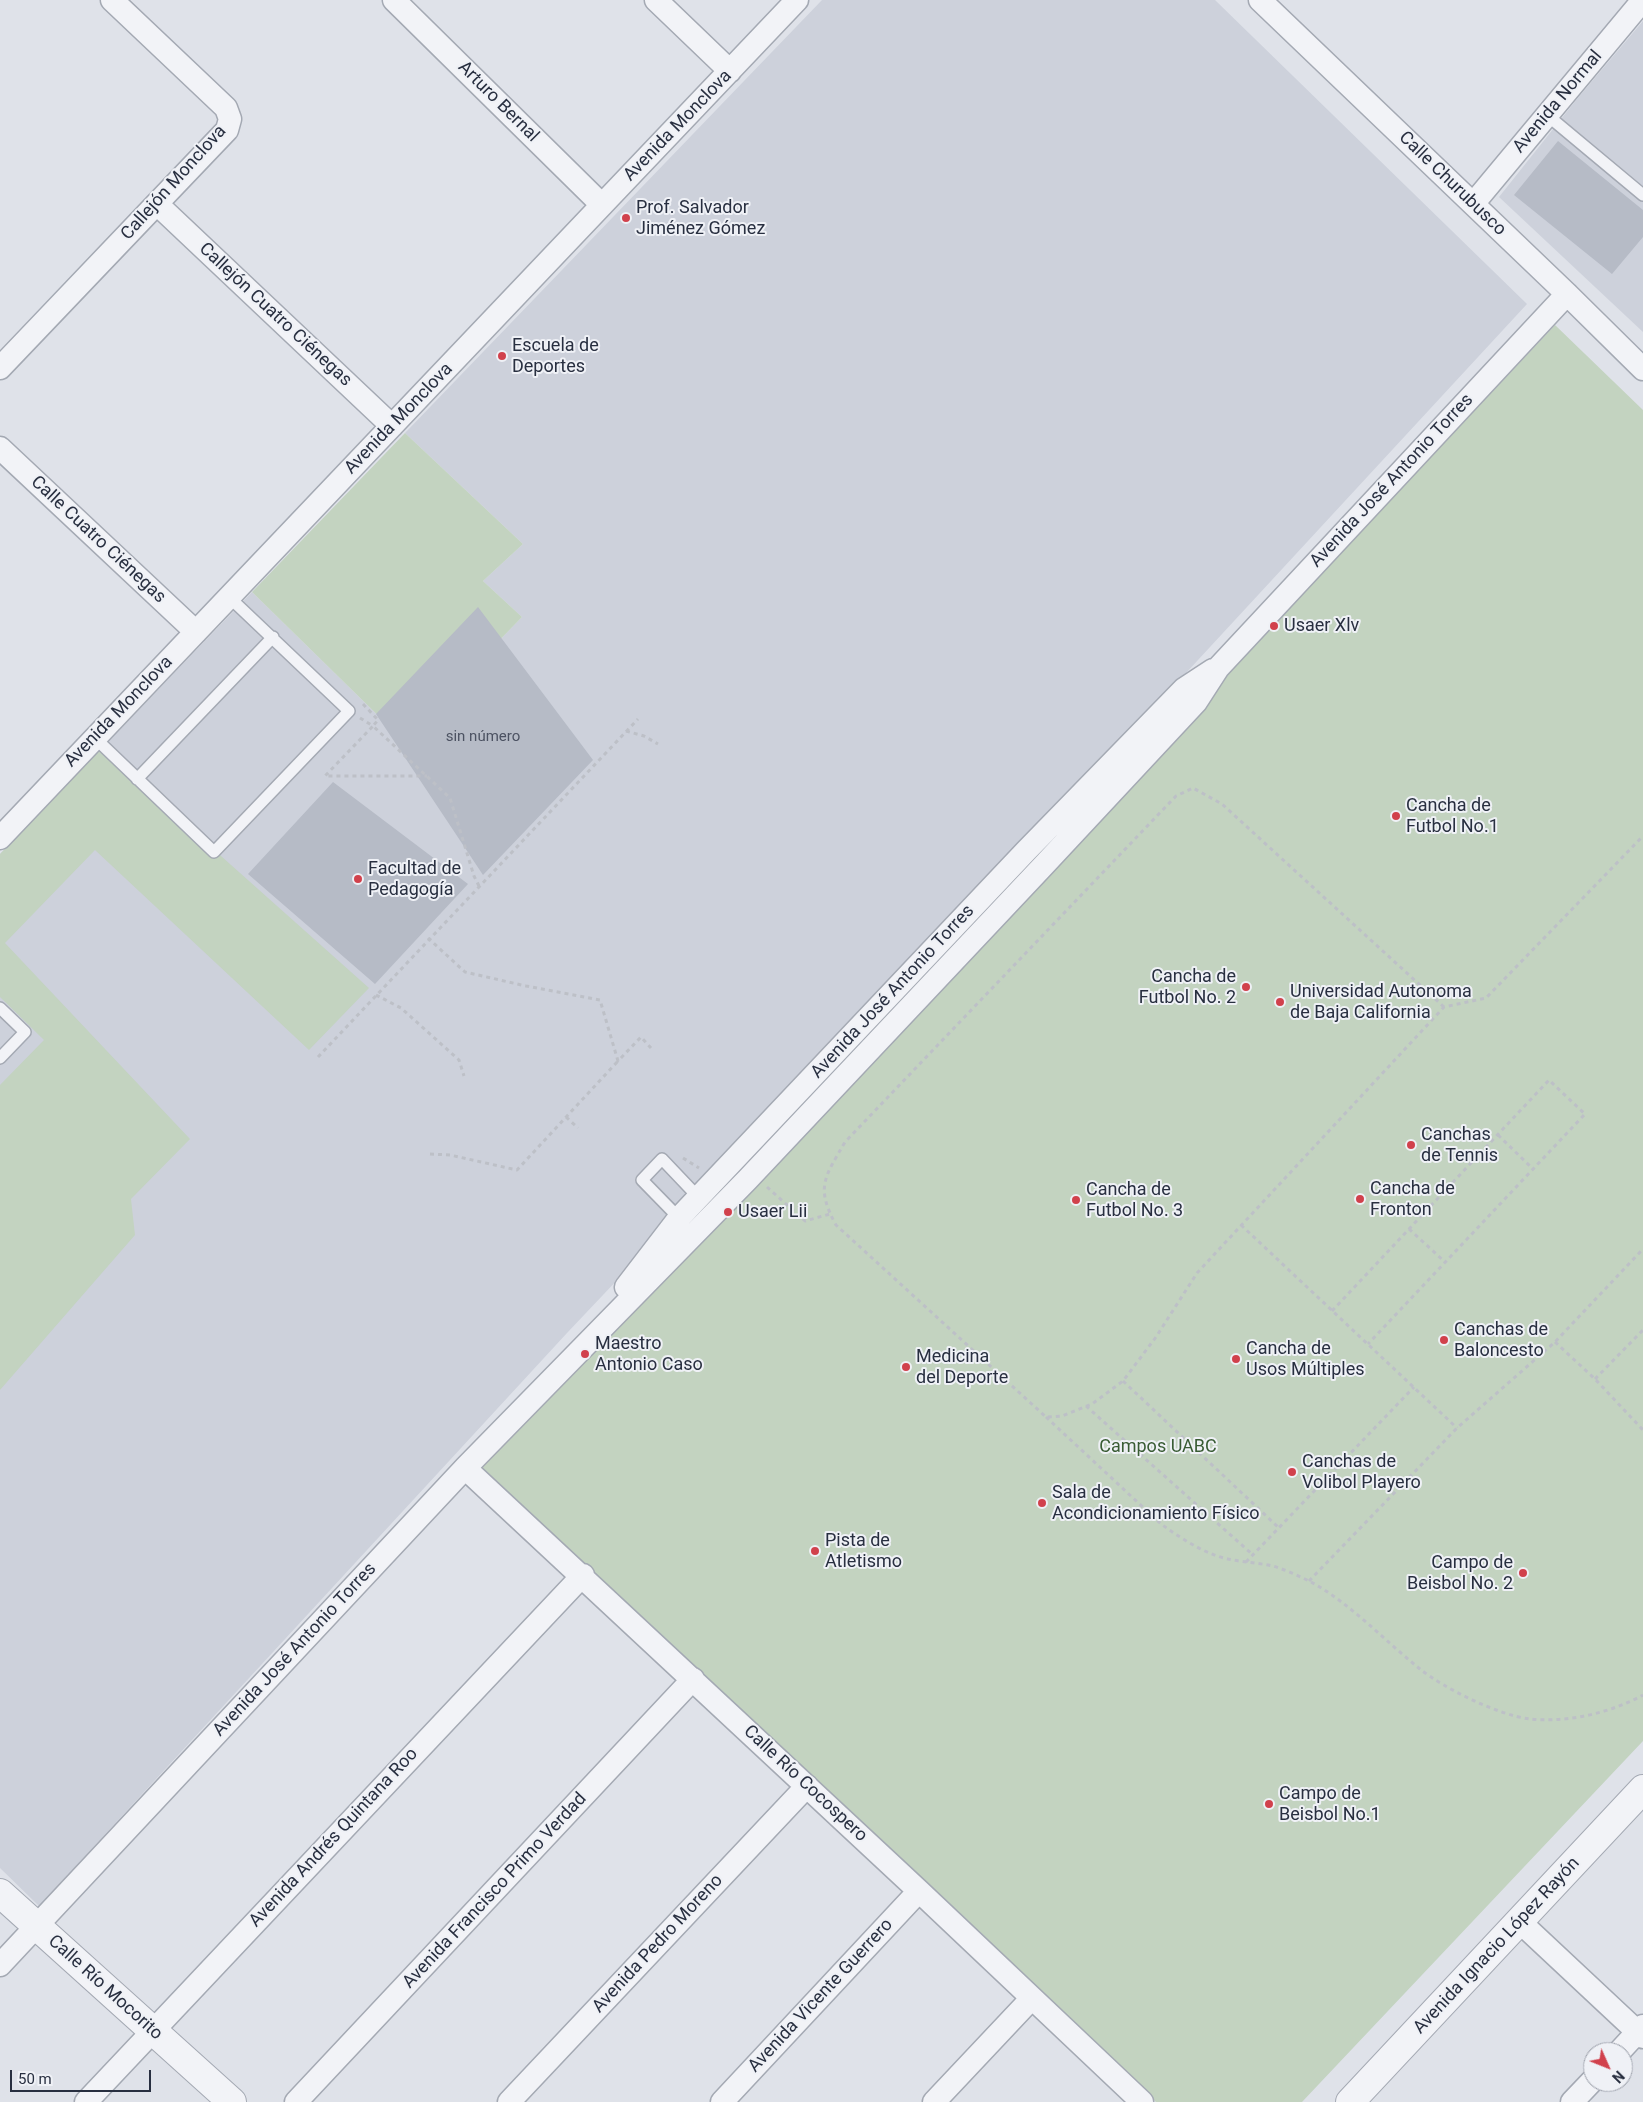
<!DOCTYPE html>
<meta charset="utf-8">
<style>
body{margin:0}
#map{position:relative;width:1643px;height:2102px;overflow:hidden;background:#dfe2e9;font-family:Roboto,sans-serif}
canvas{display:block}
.north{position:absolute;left:1583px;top:2042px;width:50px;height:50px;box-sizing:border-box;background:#eff1f6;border:1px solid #9fa3ad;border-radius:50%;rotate:134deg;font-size:14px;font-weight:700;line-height:20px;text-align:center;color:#282f40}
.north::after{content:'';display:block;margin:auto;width:18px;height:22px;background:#d1414c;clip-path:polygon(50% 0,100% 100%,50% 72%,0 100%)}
.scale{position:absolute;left:10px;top:2070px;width:141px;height:22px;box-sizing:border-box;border:2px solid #282f40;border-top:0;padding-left:6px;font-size:15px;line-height:18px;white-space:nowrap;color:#282f40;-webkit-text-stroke:4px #eff1f6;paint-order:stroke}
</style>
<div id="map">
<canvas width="1643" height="2102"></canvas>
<div class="north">N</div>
<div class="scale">50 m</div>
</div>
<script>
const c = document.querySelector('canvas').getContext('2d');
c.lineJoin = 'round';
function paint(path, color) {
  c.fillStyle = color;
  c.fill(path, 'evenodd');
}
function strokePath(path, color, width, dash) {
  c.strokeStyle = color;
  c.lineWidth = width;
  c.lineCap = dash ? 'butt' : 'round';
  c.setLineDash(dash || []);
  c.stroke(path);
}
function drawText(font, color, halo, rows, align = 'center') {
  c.font = font + ' Roboto,sans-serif';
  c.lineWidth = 4;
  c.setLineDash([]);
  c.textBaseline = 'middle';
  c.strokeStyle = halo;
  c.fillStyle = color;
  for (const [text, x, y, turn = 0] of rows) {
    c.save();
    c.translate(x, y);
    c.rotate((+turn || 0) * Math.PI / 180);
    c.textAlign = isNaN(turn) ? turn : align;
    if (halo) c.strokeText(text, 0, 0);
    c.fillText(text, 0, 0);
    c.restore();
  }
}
const built = new Path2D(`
 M822,0h393l312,304 -585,633 -375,396 -528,573 -39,-38v-1014l252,-262 151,148 119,-123 -39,-36 40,-37 -118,-111z
 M1643,21v311l-144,-135 78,-98z`);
const green = new Path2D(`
 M1555,325l88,85v1331l-341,361h-146l-688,-634 521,-542z
 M405,433l118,111 -40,37 39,36 -119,123 -151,-148z
 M101,749l268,239 -60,62 -214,-200 -90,93 185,196 -59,60 4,36 -135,155v-305l44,-45 -44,-43v-143z`);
const building = new Path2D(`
 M1558,141l85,69v27l-31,37 -98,-79z
 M478,607l115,153 -110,115 -107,-161z
 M333,782l135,102 -93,100 -127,-110z`);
const path = new Path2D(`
 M363,704l15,16 -5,6 77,72 24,78 5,10
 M360,718l13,8 -48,50h102
 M626,731l18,5 14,8
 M428,938l37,34 61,14 74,14 18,61 23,-24 10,11
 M376,995l25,13 58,52 5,16
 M1444,1007l-222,-203 -29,-16 -17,8 -331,346c-20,35 -30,45 -9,83l210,192 16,-1 30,-12 31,-23 33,-44 41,-64 247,-266 42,-9 157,-162
 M318,1057l320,-338
 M566,1117l12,11
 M1498,1135l35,34
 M430,1154l20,1 67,15 101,-109
 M683,1158l16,10
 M767,1187l38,34 25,-7
 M1241,1225l216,203
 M1409,1229l36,33
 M1332,1311l217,-231 36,34 -217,230
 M1555,1342l40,37 48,51
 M1595,1379l48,-49
 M1123,1381l156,147
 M1086,1406l167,149
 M1046,1417l115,107c17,12 36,25 56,32 18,6 37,6 56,10 13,4 26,10 38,16 39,21 74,59 109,87 25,20 78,46 110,50 37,4 80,-6 113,-24
 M1246,1562l168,-175
 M1309,1581l148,-153 98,-86 88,-93`);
const service = new Path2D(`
 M1547,115l96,80
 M95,738l119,114 135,-141 -120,-114
 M137,779l136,-142
 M0,1008l25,24 -25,26
 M682,1221l-40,-41 20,-21 39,41`);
const minor = new Path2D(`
 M394,0l208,205
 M656,0l74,71
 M1260,0l307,294 76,75
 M157,204l235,222
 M1473,204l170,-204
 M0,368l227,-238 3,-11 -4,-11 -114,-108
 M0,448l196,184
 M0,838l797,-838
 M626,1287l53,-69 347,-367 158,-162 29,-19
 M465,1468l454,423 223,211
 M1520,1922l123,115
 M0,1965l465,-497 282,-288 297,-315 152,-163 22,-34 349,-374
 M1619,2052l24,-26
 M86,2102l497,-527
 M296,2102l397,-423
 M509,2102l298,-316
 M722,2102l197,-211
 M934,2102l98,-104
 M1572,2102l21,-22`);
const tertiary = new Path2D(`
 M0,1893l232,209
 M1350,2102l293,-313`);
const markers = [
 [626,218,5,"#d1414c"],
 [502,356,5,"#d1414c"],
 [1274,626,5,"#d1414c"],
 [1396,816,5,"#d1414c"],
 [358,879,5,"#d1414c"],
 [1246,987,5,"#d1414c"],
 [1280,1002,5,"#d1414c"],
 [1411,1145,5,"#d1414c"],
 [1360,1199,5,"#d1414c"],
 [1076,1200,5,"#d1414c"],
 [728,1212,5,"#d1414c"],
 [1444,1340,5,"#d1414c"],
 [585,1354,5,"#d1414c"],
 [1236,1359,5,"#d1414c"],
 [906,1367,5,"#d1414c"],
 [1292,1472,5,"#d1414c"],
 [1042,1503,5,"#d1414c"],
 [815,1551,5,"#d1414c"],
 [1523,1573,5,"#d1414c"],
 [1269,1804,5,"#d1414c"]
];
const numberNames = [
 ["sin número",483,737]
];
const streetNames = [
 ["Arturo Bernal",498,102,45],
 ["Avenida Normal",1558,102,-50],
 ["Avenida Monclova",678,126,-46],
 ["Callejón Monclova",174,183,-48],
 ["Calle Churubusco",1452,184,44],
 ["Callejón Cuatro Ciénegas",275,315,43],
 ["Avenida Monclova",399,419,-46],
 ["Avenida José Antonio Torres",1392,481,-47],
 ["Calle Cuatro Ciénegas",98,540,43],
 ["Avenida Monclova",119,712,-46],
 ["Avenida José Antonio Torres",893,992,-47],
 ["Avenida José Antonio Torres",295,1650,-47],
 ["Calle Río Cocospero",805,1784,43],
 ["Avenida Andrés Quintana Roo",334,1838,-47],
 ["Avenida Francisco Primo Verdad",495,1891,-47],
 ["Avenida Pedro Moreno",658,1944,-47],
 ["Avenida Ignacio López Rayón",1497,1946,-47],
 ["Calle Río Mocorito",105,1988,42],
 ["Avenida Vicente Guerrero",821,1996,-47]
];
const poiNames = [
 ["Prof. Salvador",636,208],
 ["Jiménez Gómez",636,229],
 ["Escuela de",512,346],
 ["Deportes",512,367],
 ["Usaer Xlv",1284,626],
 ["Cancha de",1406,806],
 ["Futbol No.1",1406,827],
 ["Facultad de",368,869],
 ["Pedagogía",368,890],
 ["Cancha de",1236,977,"right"],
 ["Futbol No. 2",1236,998,"right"],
 ["Universidad Autonoma",1290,992],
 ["de Baja California",1290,1013],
 ["Canchas",1421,1135],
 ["de Tennis",1421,1156],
 ["Cancha de",1370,1189],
 ["Fronton",1370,1210],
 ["Cancha de",1086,1190],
 ["Futbol No. 3",1086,1211],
 ["Usaer Lii",738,1212],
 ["Canchas de",1454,1330],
 ["Baloncesto",1454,1351],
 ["Maestro",595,1344],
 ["Antonio Caso",595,1365],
 ["Cancha de",1246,1349],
 ["Usos Múltiples",1246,1370],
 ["Medicina",916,1357],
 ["del Deporte",916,1378],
 ["Canchas de",1302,1462],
 ["Volibol Playero",1302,1483],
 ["Sala de",1052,1493],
 ["Acondicionamiento Físico",1052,1514],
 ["Pista de",825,1541],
 ["Atletismo",825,1562],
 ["Campo de",1513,1563,"right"],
 ["Beisbol No. 2",1513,1584,"right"],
 ["Campo de",1279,1794],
 ["Beisbol No.1",1279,1815]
];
const parkNames = [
 ["Campos UABC",1158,1447]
];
paint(built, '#cdd1db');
paint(green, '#c3d3c0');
paint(building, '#b6bbc6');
strokePath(service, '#a4a9b3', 14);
strokePath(minor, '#a4a9b3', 25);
strokePath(tertiary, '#a4a9b3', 30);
strokePath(path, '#bdc0c7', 3, [4, 4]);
strokePath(service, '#f2f3f7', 11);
strokePath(minor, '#f2f3f7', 22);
strokePath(tertiary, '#f2f3f7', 28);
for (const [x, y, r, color] of markers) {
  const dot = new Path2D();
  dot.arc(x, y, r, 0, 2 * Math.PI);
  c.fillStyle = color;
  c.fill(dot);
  strokePath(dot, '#eff1f6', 2);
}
drawText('15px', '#4c5262', null, numberNames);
drawText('18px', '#282f40', '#eff1f6', streetNames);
drawText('18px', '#282f40', '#eff1f6', poiNames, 'left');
drawText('18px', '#395c34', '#eff1f6', parkNames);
</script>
